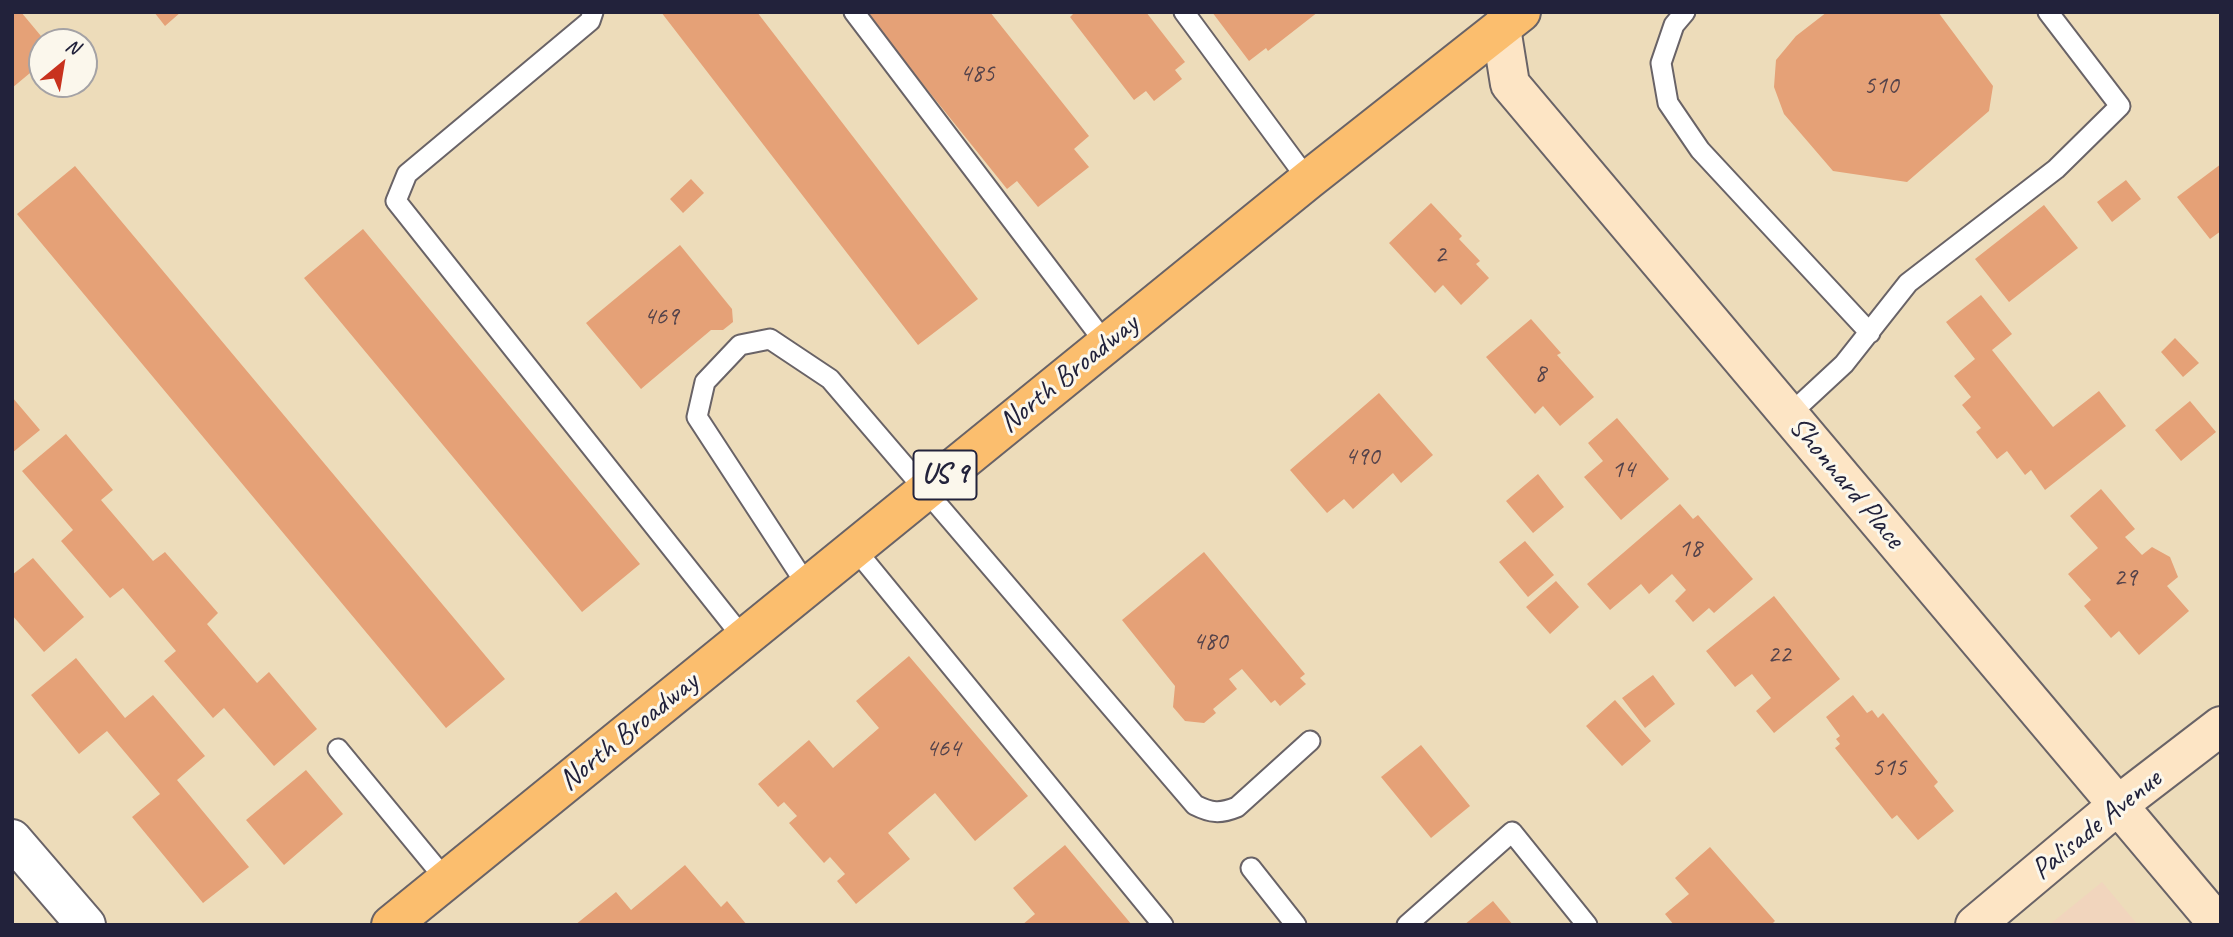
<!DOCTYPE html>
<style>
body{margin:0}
#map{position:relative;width:2233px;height:937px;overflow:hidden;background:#eddcba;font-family:Caveat,sans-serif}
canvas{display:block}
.frame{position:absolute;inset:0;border:14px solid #22223b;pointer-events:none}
.north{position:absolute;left:28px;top:28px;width:70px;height:70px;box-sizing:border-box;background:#fbf7ec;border:2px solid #a4a2a5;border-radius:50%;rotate:30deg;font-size:19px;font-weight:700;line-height:28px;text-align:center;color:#22223b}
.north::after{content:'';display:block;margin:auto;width:24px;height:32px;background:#c8321e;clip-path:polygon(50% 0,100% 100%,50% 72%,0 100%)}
</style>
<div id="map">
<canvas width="2233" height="937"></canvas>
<div class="frame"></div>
<div class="north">N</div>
</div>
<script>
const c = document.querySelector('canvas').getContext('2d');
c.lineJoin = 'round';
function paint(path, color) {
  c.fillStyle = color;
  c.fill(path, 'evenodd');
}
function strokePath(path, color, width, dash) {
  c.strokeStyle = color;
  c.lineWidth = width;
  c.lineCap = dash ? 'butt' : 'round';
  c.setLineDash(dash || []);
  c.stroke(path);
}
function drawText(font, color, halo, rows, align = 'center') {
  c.font = font + ' Caveat,sans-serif';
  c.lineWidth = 6;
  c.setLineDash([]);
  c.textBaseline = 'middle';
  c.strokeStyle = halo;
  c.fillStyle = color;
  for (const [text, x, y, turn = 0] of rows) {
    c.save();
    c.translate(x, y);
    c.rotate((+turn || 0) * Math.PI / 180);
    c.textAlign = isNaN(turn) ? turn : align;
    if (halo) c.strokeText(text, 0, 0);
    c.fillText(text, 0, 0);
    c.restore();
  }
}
const built = new Path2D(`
 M2102,882l36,43h-89z`);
const building = new Path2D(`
 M12,12h9l25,30h-4v21l-30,25z
 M154,12h27l-16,14z
 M661,12h96l221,287 -60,46z
 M865,12h125l99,124 -15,13 15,18 -51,40 -21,-26 -10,8z
 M1075,12h71l39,50 -10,8 7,9 -28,22 -8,-10 -12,9 -64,-83z
 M1212,12h106l-50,39 -2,-3 -17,13z
 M1827,12h111l55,74 -4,25 -82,71 -74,-11 -49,-57 -10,-27 2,-27 20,-24z
 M2221,164v67l-11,8 -33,-42z
 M75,166l430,513 -59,49 -429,-514z
 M691,179l13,14 -21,20 -13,-14z
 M2126,180l15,19 -29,23 -15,-20z
 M1431,203l31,33 -3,3 21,22 -4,3 13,14 -28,27 -18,-20 -8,8 -46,-50z
 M2044,205l34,43 -69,54 -34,-43z
 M363,229l277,335 -58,48 -278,-334z
 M680,245l52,64 1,13 -10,8h-12l-70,59 -55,-66z
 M1981,295l31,39 -20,16 61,77 46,-36 27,35 -81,64 -14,-20 -6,5 -18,-24 -10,8 -21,-27 5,-4 -19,-23 9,-8 -17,-21 21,-17 -29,-37z
 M1531,319l30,34 -4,2 37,42 -34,29 -17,-20 -8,8 -49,-57z
 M2175,338l24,25 -16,14 -22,-25z
 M1379,393l54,62 -32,28 -8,-10 -40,36 -9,-10 -17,14 -37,-43z
 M12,397l28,33 -28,23z
 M2190,401l26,31 -35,29 -26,-31z
 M1617,418l52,61 -48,41 -37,-43 19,-16 -15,-18z
 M66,434l47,56 -12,10 52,61 12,-9 53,61 -11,11 50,59 12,-11 48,57 -43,37 -50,-58 -11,10 -49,-57 12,-10 -53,-63 -13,10 -49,-57 12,-11 -51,-59z
 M1538,474l26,33 -31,26 -27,-32z
 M2101,489l34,40 -10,8 17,18 10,-8 18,10 8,20 -11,9 22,25 -50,44 -20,-24 -8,7 -27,-32 7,-6 -23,-26 30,-26 -28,-32z
 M1680,504l13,15 5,-4 55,64 -39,34 -5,-5 -16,14 -18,-21 11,-11 -14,-16 -23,20 -8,-10 -31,26 -23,-26z
 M1525,541l29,34 -26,22 -29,-35z
 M1204,552l101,122 -5,4 6,6 -26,22 -5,-6 -4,3 -29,-34 -13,10 8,10 -24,20 3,4 -12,10 -19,-2 -12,-14 2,-21 -53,-66z
 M33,558l51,59 -40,35 -32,-37v-40z
 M1556,581l23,26 -29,27 -24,-27z
 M1774,596l66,83 -66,54 -18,-22 15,-13 -19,-24 -17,13 -29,-36z
 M909,656l119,140 -53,45 -40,-48 -47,40 22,26 -54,45 -19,-23 8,-7 -15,-17 -6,6 -35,-40 8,-7 -13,-14 -6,5 -20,-23 51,-44 24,28 46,-40 -23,-27z
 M76,658l49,60 28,-23 52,61 -28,24 72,87 -46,36 -71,-86 28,-23 -53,-63 -28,23 -48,-59z
 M1653,675l22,29 -30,24 -23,-30z
 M1853,695l14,18 5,-3 6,8 5,-5 55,69 -4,4 20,25 -36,29 -21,-25 -5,4 -57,-71 5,-4 -4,-5 4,-3 -14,-19z
 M1615,700l36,41 -29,25 -36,-40z
 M1421,745l49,61 -39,32 -50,-61z
 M306,770l37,44 -59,51 -38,-45z
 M1065,845l67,80h-110l13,-11 -22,-26z
 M1710,847l65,74 -4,4h-97l-9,-11 24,-20 -14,-16z
 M685,865l36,42 6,-6 20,24h-172l41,-33 15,18z
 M1493,901l20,24h-49z`);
const lane = new Path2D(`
 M593,12l-3,9 -183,153 -11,27 348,438
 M854,12l252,332
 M1184,12l124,168
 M1685,12l-11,13 -13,38 7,40 32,47 170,183
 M1789,415l55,-51 64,-81 148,-114 64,-63 -72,-94
 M855,549l308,376
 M808,587l-111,-170 8,-35 35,-37 30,-6 60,40 365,426c16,8 25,9 42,2l73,-66
 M338,749l108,131
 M1251,868l45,57
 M1407,925l105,-93 75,93`);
const street = new Path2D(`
 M12,839l74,86`);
const secondary = new Path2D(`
 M1501,28l9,56 709,841
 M1975,925l143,-120 103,-79`);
const primary = new Path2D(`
 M391,925l917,-745 213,-168`);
const numberNames = [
 ["485",977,74],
 ["510",1881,86],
 ["2",1440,255],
 ["469",661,317],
 ["8",1540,374],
 ["490",1362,457],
 ["14",1623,470],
 ["18",1690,549],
 ["29",2125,578],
 ["480",1210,642],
 ["22",1779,655],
 ["464",943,749],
 ["515",1889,768]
];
const shields = [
 [945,475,63]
];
const shieldNames = [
 ["US 9",945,475]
];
const streetNames = [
 ["North Broadway",1069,374,-39],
 ["Shonnard Place",1846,483,50],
 ["North Broadway",629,732,-39],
 ["Palisade Avenue",2097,825,-39]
];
paint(built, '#f1d5bd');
paint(building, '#e5a177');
strokePath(lane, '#696367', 23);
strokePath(street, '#696367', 42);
strokePath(secondary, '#696367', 42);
strokePath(primary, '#696367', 42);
strokePath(lane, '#fff', 19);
strokePath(street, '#fff', 38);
strokePath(secondary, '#fde5c5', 38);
strokePath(primary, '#fbbe6e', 38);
drawText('26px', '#53424a', null, numberNames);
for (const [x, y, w] of shields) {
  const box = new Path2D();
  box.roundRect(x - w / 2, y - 24.5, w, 49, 5);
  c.fillStyle = '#fbf7ec';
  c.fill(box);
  strokePath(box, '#22223b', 2);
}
drawText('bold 28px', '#22223b', null, shieldNames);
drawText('30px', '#22223b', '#fbf7ec', streetNames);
</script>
